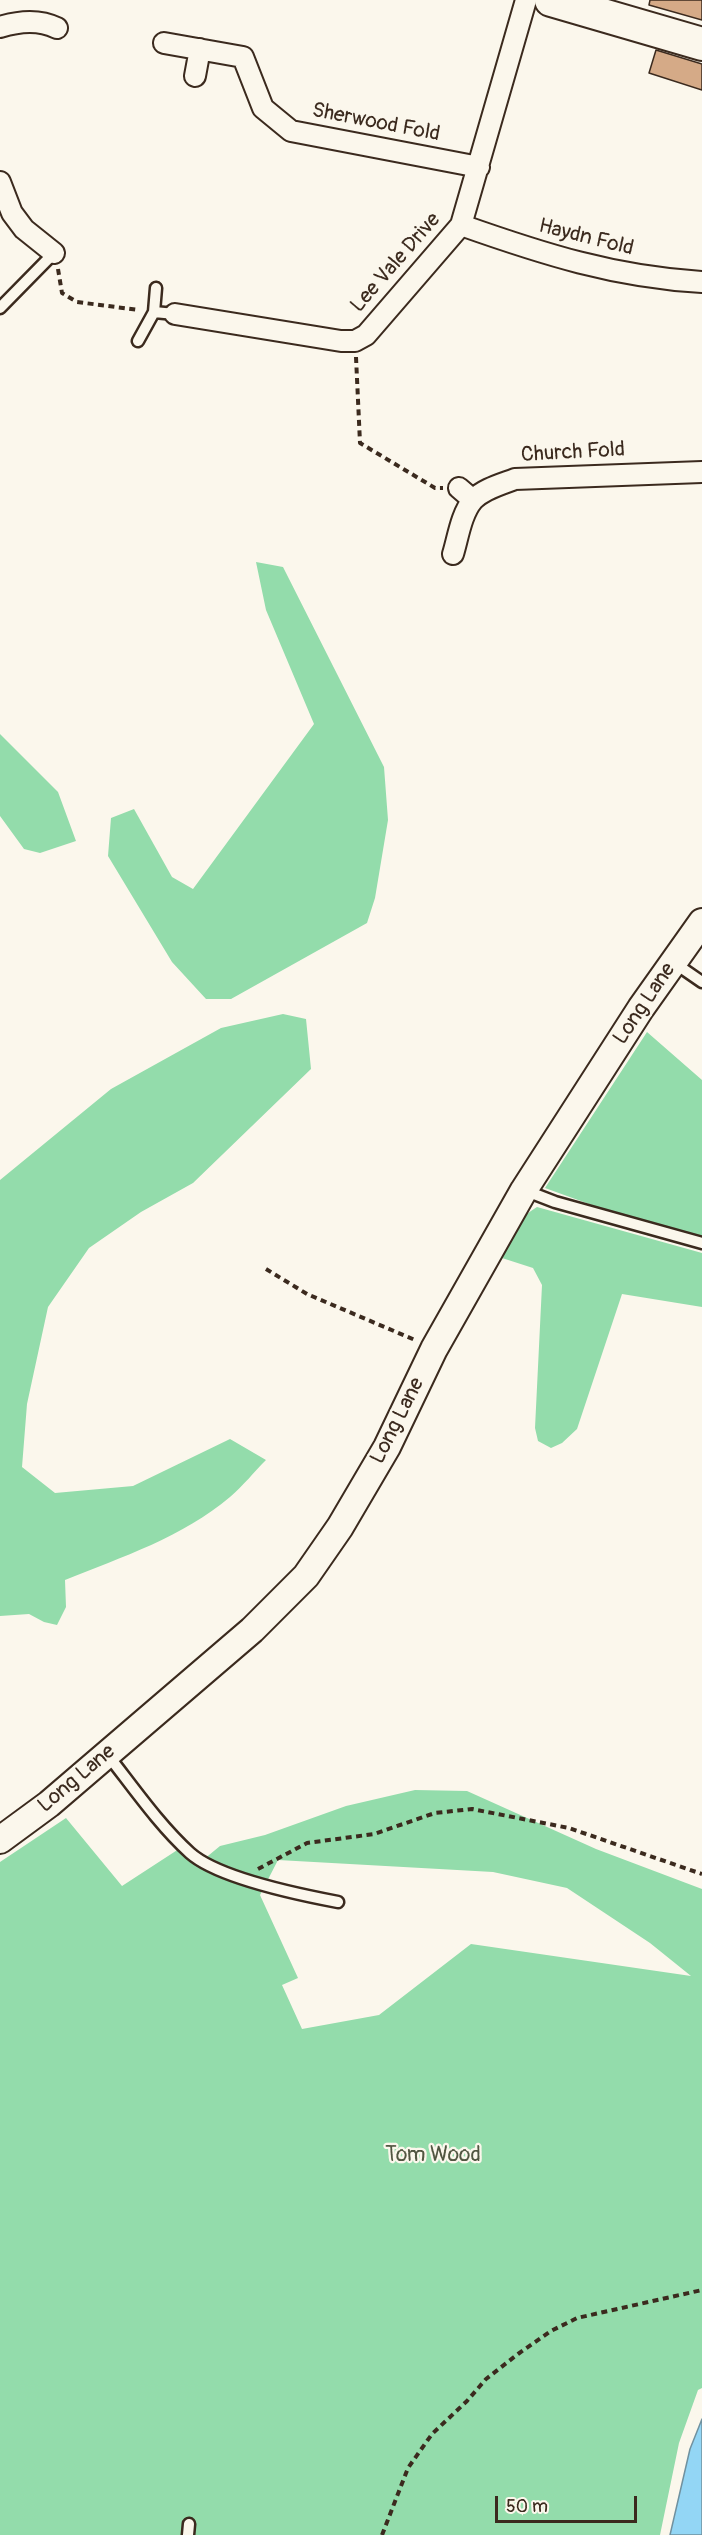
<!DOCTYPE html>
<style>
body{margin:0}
#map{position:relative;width:702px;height:2535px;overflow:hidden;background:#fbf7ec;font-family:Pangolin,sans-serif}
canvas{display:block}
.scale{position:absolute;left:495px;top:2496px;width:142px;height:27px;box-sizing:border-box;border:3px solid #3b2a1e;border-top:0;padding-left:8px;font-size:18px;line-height:21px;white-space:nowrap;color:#3b2a1e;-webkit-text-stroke:4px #fbf7ec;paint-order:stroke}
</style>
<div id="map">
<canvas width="702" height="2535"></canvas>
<div class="scale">50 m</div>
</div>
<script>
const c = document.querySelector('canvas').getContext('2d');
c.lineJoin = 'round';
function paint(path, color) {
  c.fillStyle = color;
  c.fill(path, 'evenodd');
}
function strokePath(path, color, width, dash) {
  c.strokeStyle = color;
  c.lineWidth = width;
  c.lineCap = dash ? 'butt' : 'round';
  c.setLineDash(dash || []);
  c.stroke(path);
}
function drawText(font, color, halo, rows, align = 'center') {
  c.font = font + ' Pangolin,sans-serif';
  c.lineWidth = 4.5;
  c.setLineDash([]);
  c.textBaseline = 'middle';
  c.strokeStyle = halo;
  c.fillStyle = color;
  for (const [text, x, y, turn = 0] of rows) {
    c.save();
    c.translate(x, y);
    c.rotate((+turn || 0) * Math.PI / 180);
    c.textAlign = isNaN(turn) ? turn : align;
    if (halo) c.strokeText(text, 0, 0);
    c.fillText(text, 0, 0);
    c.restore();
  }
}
const green = new Path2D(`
 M256,562l27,5 101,200 4,53 -13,78 -8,25 -136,76h-25l-34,-37 -64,-106 3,-38 23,-9 38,68 21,12 121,-165 -48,-114z
 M0,734l58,58 18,49 -36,12 -16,-4 -24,-33z
 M283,1014l23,5 5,50 -118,114 -52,29 -52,36 -41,59 -21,97 -5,63 33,26 78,-7 97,-47 36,21c-12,12 -23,26 -36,37 -47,40 -108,60 -165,83l1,27 -9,18 -13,-3 -15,-8 -29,2v-436l111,-91 110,-61z
 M647,1032l55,48v165l-157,-57z
 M537,1207l165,46v54l-80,-13 -45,135 -15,14 -11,5 -13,-7 -3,-13 7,-143 -9,-17 -31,-10c6,-21 16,-40 35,-51z
 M415,1790l52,1 129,58 106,40v499l-4,2 -19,53 -19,92h-660v-673l66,-44 56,68 63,-41 18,15 17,-14 45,-11 81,-29zM278,1860l215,12 74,16 83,55 41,33 -220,-32 -92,71 -77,14 -20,-44 16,-7 -38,-83z`);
const water = new Path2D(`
 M702,2419v116h-32l20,-86z`);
const building = new Path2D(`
 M650,0h52v20l-53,-15z
 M656,50l46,14v26l-53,-17z`);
const path = new Path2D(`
 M58,269l4,24 15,9 62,8
 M356,357l4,86 75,45h8
 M266,1269l41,25 108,46
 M258,1869l49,-26 67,-9 61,-21 37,-4 97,19 133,46
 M382,2535l26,-67 24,-34 35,-33 19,-22 32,-25 33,-23 26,-13 125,-28`);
const service = new Path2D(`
 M0,308l54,-55
 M154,312l2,-24
 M138,341l16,-29 21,2
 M673,962l29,20
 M524,1190l31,12 147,41
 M107,1754c26,33 52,71 83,99 28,25 111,42 148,49
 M188,2535l1,-11`);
const minor = new Path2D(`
 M0,27c19,-6 39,-8 57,1
 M164,43l79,14 20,51 28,23 188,36
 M195,76l5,-27
 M0,182l12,31 12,16 30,24
 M461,225c82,29 154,52 241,57
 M175,314l166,27h14l11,-6 95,-110 65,-225
 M459,488l14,12
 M453,554c5,-16 8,-40 20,-54 10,-11 29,-16 42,-21l187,-7`);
const tertiary = new Path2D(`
 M0,1840l49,-36 203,-174 54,-54 34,-49 47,-80 47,-98 90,-159 117,-182 61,-86`);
const primary = new Path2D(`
 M551,0l151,44`);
const streetNames = [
 ["Sherwood Fold",376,123,11],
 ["Haydn Fold",586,238,14],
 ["Lee Vale Drive",396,263,-49],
 ["Church Fold",573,453,-3],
 ["Long Lane",645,1004,-56],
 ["Long Lane",398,1421,-63],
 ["Long Lane",77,1779,-40]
];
const parkNames = [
 ["Tom Wood",433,2156]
];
paint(green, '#93dcab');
paint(water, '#93d6f5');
strokePath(water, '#70919f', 1.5);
paint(building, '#d5aa87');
strokePath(building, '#3b2a1e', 1.5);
strokePath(service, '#3b2a1e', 15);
strokePath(minor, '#3b2a1e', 24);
strokePath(tertiary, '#3b2a1e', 30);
strokePath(primary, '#3b2a1e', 36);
strokePath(path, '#3b2a1e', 4, [6, 4.5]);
strokePath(service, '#fbf7ec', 10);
strokePath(minor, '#fbf7ec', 20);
strokePath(tertiary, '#fbf7ec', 26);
strokePath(primary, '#fbf7ec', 32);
drawText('21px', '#3b2a1e', '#fbf7ec', streetNames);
drawText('21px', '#515641', '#fbf7ec', parkNames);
</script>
